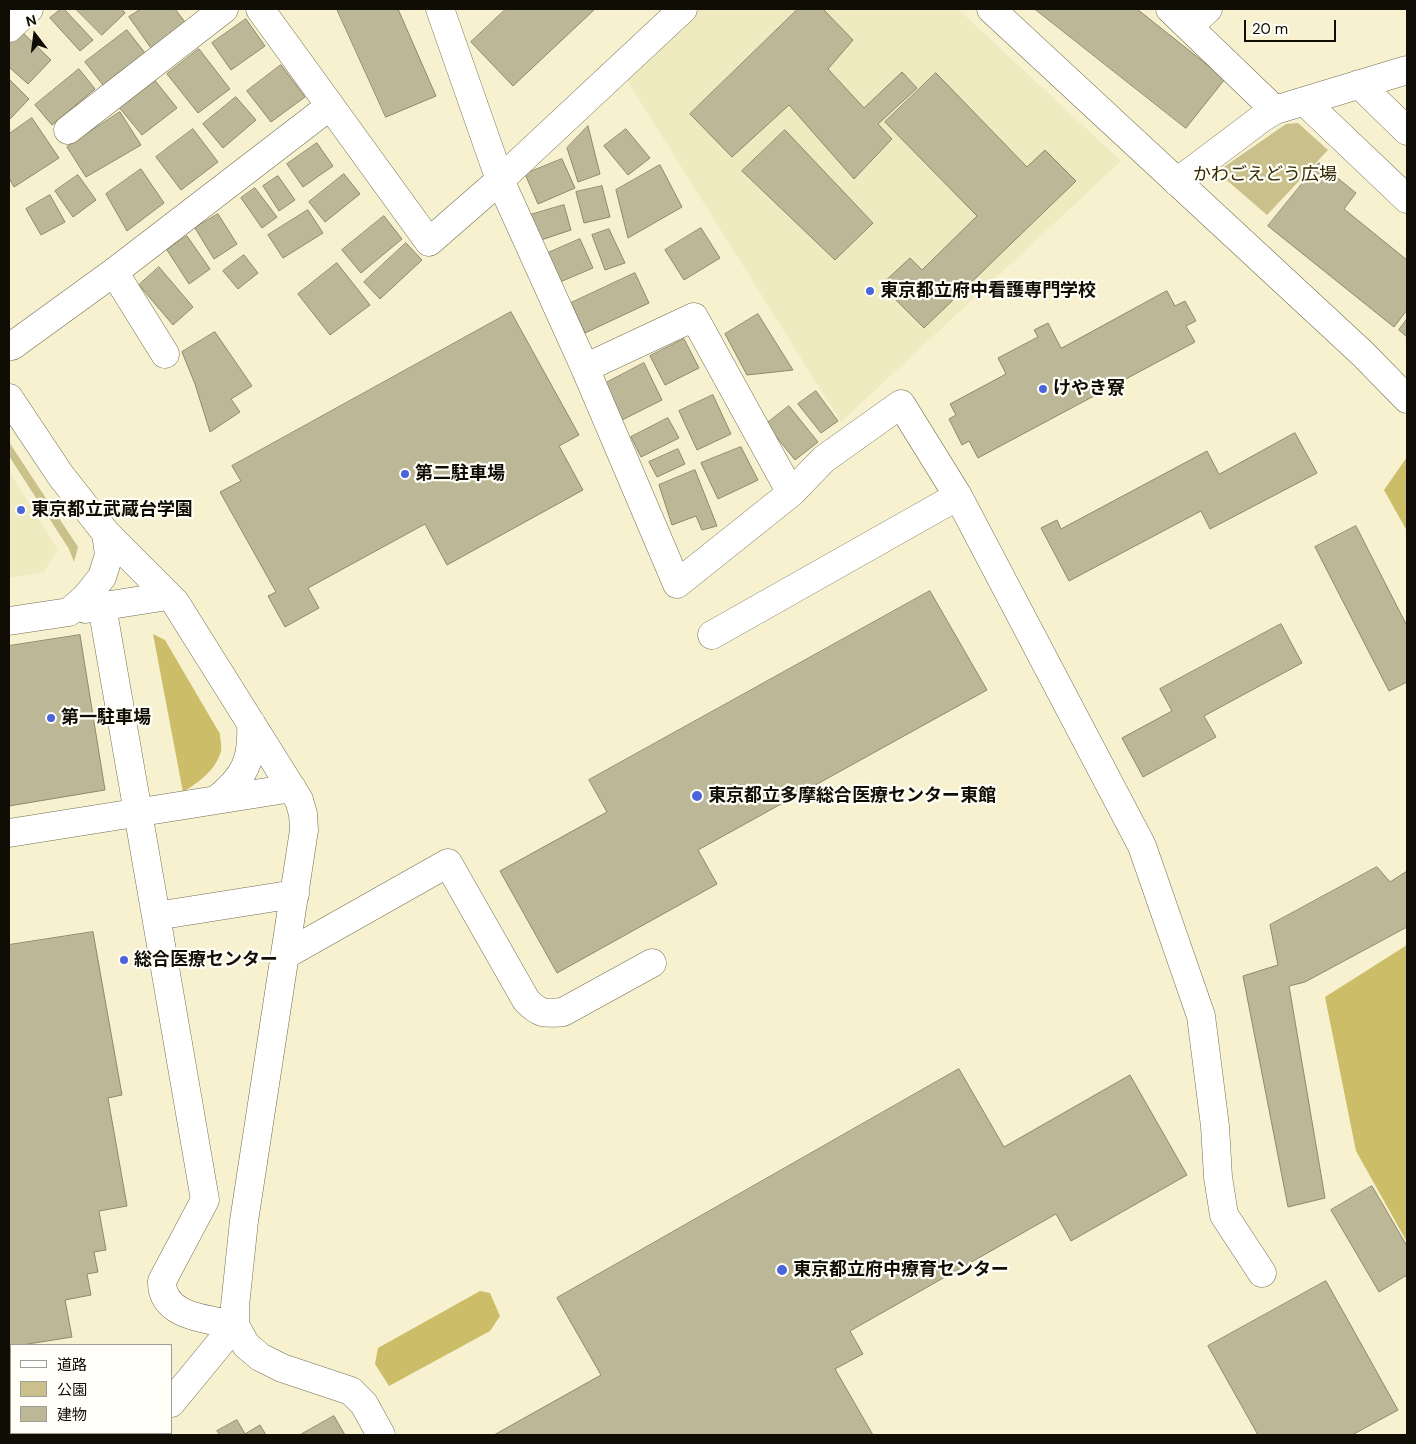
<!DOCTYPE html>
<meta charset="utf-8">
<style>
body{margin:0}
#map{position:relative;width:1416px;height:1444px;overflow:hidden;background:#f7f1d0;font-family:"DM Sans","Noto Sans JP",sans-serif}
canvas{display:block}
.frame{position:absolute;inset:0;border:10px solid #0f0d04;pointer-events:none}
.legend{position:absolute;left:10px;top:1344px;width:162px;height:90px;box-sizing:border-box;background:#fffef7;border:1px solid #9f9e96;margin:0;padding:6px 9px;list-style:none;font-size:15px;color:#0f0d04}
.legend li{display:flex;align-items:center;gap:10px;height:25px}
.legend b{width:25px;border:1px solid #9f9e96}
.north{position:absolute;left:10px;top:10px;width:50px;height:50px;-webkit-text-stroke:4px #fffef7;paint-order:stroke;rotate:345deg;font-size:14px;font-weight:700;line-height:20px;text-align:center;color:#0f0d04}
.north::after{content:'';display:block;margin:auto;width:18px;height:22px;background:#0f0d04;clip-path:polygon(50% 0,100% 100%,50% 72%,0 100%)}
.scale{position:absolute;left:1244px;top:20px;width:92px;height:22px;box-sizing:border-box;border:2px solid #0f0d04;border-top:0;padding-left:6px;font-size:15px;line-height:18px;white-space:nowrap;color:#0f0d04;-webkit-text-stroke:4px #fffef7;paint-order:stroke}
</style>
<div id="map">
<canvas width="1416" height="1444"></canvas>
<div class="frame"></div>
<ul class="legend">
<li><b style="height:6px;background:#fff"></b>道路</li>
<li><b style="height:14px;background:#c9c08c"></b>公園</li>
<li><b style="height:14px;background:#bcb797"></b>建物</li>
</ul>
<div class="north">N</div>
<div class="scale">20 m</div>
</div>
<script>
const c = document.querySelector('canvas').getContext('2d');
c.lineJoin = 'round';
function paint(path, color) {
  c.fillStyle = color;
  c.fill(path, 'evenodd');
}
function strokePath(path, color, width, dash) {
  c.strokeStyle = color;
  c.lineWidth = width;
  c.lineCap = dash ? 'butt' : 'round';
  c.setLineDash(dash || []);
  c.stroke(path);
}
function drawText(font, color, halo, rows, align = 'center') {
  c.font = font + ' "DM Sans","Noto Sans JP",sans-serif';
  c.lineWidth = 4.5;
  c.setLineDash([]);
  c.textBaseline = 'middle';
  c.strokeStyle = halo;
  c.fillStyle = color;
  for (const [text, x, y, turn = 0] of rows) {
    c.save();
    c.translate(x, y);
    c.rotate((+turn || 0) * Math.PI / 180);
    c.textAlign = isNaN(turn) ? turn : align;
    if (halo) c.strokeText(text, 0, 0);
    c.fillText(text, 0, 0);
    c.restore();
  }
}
const built = new Path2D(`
 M695,9h263l163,152 -280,261 -218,-348z
 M9,471l49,79 -14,22 -35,6z`);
const green = new Path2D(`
 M1298,123l30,27 -61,65 -44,-38 1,-10 62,-43z
 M9,442l69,105 -4,15 -5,-13 -60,-93z`);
const forest = new Path2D(`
 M1407,457v74l-23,-41z
 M153,634l12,6 55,94c0,5 2,12 1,17 -5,19 -22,31 -38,41z
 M1407,945v297l-51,-91 -31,-154z
 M480,1291l10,2 10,23 -10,15 -101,55 -14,-22 3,-16z`);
const building = new Path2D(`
 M61,9h3l29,31 -13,11 -30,-33z
 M76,9h46l3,4 -23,22z
 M141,9h34l10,13 -34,26 -22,-31z
 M337,9h61l38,87 -50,21z
 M506,9h89l-82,77 -42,-44z
 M798,9h25l30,31 -25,29 36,39 38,-36 15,16 -39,36 14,15 -38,40 -65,-74 -57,52 -42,-43z
 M1035,9h102l88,70 -39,49z
 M246,19l19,27 -34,24 -19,-27z
 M127,30l18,23 -42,32 -18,-23z
 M22,32l29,28 -23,24 -19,-17v-21z
 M199,49l31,40 -32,24 -31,-39z
 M281,65l24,32 -34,25 -24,-31z
 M79,69l16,20 -43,36 -17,-20z
 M936,73l91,94 18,-17 31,31 -152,147 -43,-43 29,-27 12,12 55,-54 -92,-94z
 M153,78l24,30 -35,27 -24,-29z
 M9,79l20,20 -20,21z
 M236,97l20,23 -33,28 -20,-24z
 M120,112l21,33 -55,32 -19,-30z
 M32,118l27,40 -45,29 -5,-9v-44z
 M588,126l12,48 -22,8 -11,-34z
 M193,129l25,33 -37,28 -25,-33z
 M626,129l24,29 -22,17 -24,-29z
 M785,130l88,93 -38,37 -93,-89z
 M317,143l16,23 -30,21 -16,-23z
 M562,159l13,29 -37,16 -13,-30z
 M1319,163l37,30 -12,16 63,51v50l-13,17 -126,-101z
 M660,165l22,42 -54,31 -12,-48z
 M141,169l23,34 -37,28 -21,-37z
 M344,174l16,20 -35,28 -16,-20z
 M78,175l18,25 -23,17 -18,-26z
 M278,176l17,24 -16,11 -16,-25z
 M602,186l8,31 -26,6 -8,-31z
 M255,188l22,29 -15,11 -21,-30z
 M50,195l15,27 -24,13 -15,-26z
 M564,205l7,25 -33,11 -8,-26z
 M308,210l15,23 -40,25 -15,-23z
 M218,214l19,30 -23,15 -19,-31z
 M384,216l18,23 -41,34 -19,-23z
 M701,228l19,30 -36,22 -19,-30z
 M609,229l16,34 -20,7 -13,-35z
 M187,236l23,33 -21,15 -22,-34z
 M580,239l13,29 -33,14 -12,-29z
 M406,243l16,17 -42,39 -16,-17z
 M244,255l14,18 -20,16 -15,-18z
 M337,263l33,42 -40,30 -32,-41z
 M159,267l34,40 -20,18 -34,-40z
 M635,273l14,30 -64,30 -14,-30z
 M1167,291l8,15 10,-5 11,20 -10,5 9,16 -217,116 -9,-17 -7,4 -13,-26 7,-4 -6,-11 56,-30 -8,-16 40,-21 -4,-7 14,-7 13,25z
 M511,312l68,123 -20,11 24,44 -136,75 -22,-41 -117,64 11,20 -34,19 -17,-31 8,-4 -56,-100 21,-11 -9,-15z
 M758,314l35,56 -46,5 -22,-41z
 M1407,319v18l-8,-7z
 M215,332l37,54 -21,13 9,13 -30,20 -15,-48 -13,-32z
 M684,339l15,29 -34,17 -15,-29z
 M644,363l18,37 -40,20 -18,-36z
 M816,391l22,30 -17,12 -23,-29z
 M713,395l18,39 -34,16 -18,-39z
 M789,406l29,36 -23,18 -29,-36z
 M668,418l11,20 -38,19 -10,-20z
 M1295,433l22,40 -107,56 -9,-18 -132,70 -28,-53 16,-8 4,9 146,-78 12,23z
 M741,447l17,33 -40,19 -17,-36z
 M678,449l7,15 -28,13 -8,-15z
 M695,470l22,56 -15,4 -6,-14 -24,9 -13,-40z
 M1356,526l50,98 1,-1v59l-18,9 -74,-144z
 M930,591l57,99 -289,160 19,34 -160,89 -57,-102 107,-59 -18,-32z
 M1281,624l21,39 -98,53 12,21 -73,40 -21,-39 50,-27 -12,-22z
 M80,635l25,155 -96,16v-160z
 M1377,867l13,15 17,-11v56l-102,55 -16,4 36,212 -37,9 -45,-231 35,-11 -8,-40z
 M93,932l29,163 -14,3 19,108 -28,5 7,39 -12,2 4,20 -11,2 4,21 -26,5 7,37 -50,8h-11v11l-2,1v-412z
 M959,1069l45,78 126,-72 57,100 -116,66 -15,-27 -206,117 13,23 -28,15 38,66h-379l107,-60 -44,-77z
 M1372,1186l35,60v29l-28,17 -48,-82z
 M1326,1281l72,129 -46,25h-94l-50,-89z
 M334,1416l11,19h-45z
 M237,1420l8,14 15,-9 6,10h-46l-3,-4z`);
const minor = new Path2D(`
 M260,9l169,233 71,-62 183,-171
 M440,9l60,171 85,188 92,216 114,-91 33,-34 77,-55 57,92 184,350 59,170 14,110 3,51 6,38 38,58
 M991,9l372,345 44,45
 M1170,9l105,101
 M1189,26l19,-17
 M9,28l20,-19
 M1359,84l48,47
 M1305,102l102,97
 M68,130l156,-121
 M1177,182l85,-64 13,-8 132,-40
 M114,272l51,82
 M12,346l102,-74 216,-166
 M585,368l109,-51 97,176
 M9,398l52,78 45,57 69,69 124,198 4,14 1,16 -60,391 -9,85v19l11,20 14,12 22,11 69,23 13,13 17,31
 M102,606l54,310
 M85,609l83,-13
 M9,621l60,-9 17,-15 16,-20 7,-22 -3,-22
 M712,635l246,-139
 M216,800c29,-23 37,-40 35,-77
 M9,833l283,-45
 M285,955l163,-92 78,137c13,14 18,14 37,12l89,-49
 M235,1325c-27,-6 -74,-8 -73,-44l43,-81 -49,-284 139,-22
 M171,1403l64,-78
 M9,1435l16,-2
 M149,1435l2,-2`);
const markers = [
 [870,291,5,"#4a65d9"],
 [1043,389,5,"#4a65d9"],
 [405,474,5,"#4a65d9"],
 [21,510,5,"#4a65d9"],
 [51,718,5,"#4a65d9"],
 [697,796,6,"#4a65d9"],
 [124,960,5,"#4a65d9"],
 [782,1270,6,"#4a65d9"]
];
const parkNames = [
 ["かわごえどう広場",1265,175]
];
const poiNames = [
 ["東京都立府中看護専門学校",880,291],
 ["けやき寮",1053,389],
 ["第二駐車場",415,474],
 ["東京都立武蔵台学園",31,510],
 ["第一駐車場",61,718],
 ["東京都立多摩総合医療センター東館",708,796],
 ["総合医療センター",134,960],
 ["東京都立府中療育センター",793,1270]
];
paint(built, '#f0eac0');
paint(green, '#c9c08c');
paint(forest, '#ccbd68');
paint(building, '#bcb797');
strokePath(building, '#8d896a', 1);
strokePath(minor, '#736e50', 29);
strokePath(minor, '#fff', 28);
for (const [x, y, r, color] of markers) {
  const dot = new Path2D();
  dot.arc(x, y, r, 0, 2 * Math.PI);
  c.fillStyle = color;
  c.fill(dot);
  strokePath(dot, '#fffef7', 2);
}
drawText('18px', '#312a04', '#fffef7', parkNames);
drawText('bold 18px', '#0f0d04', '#fffef7', poiNames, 'left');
</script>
